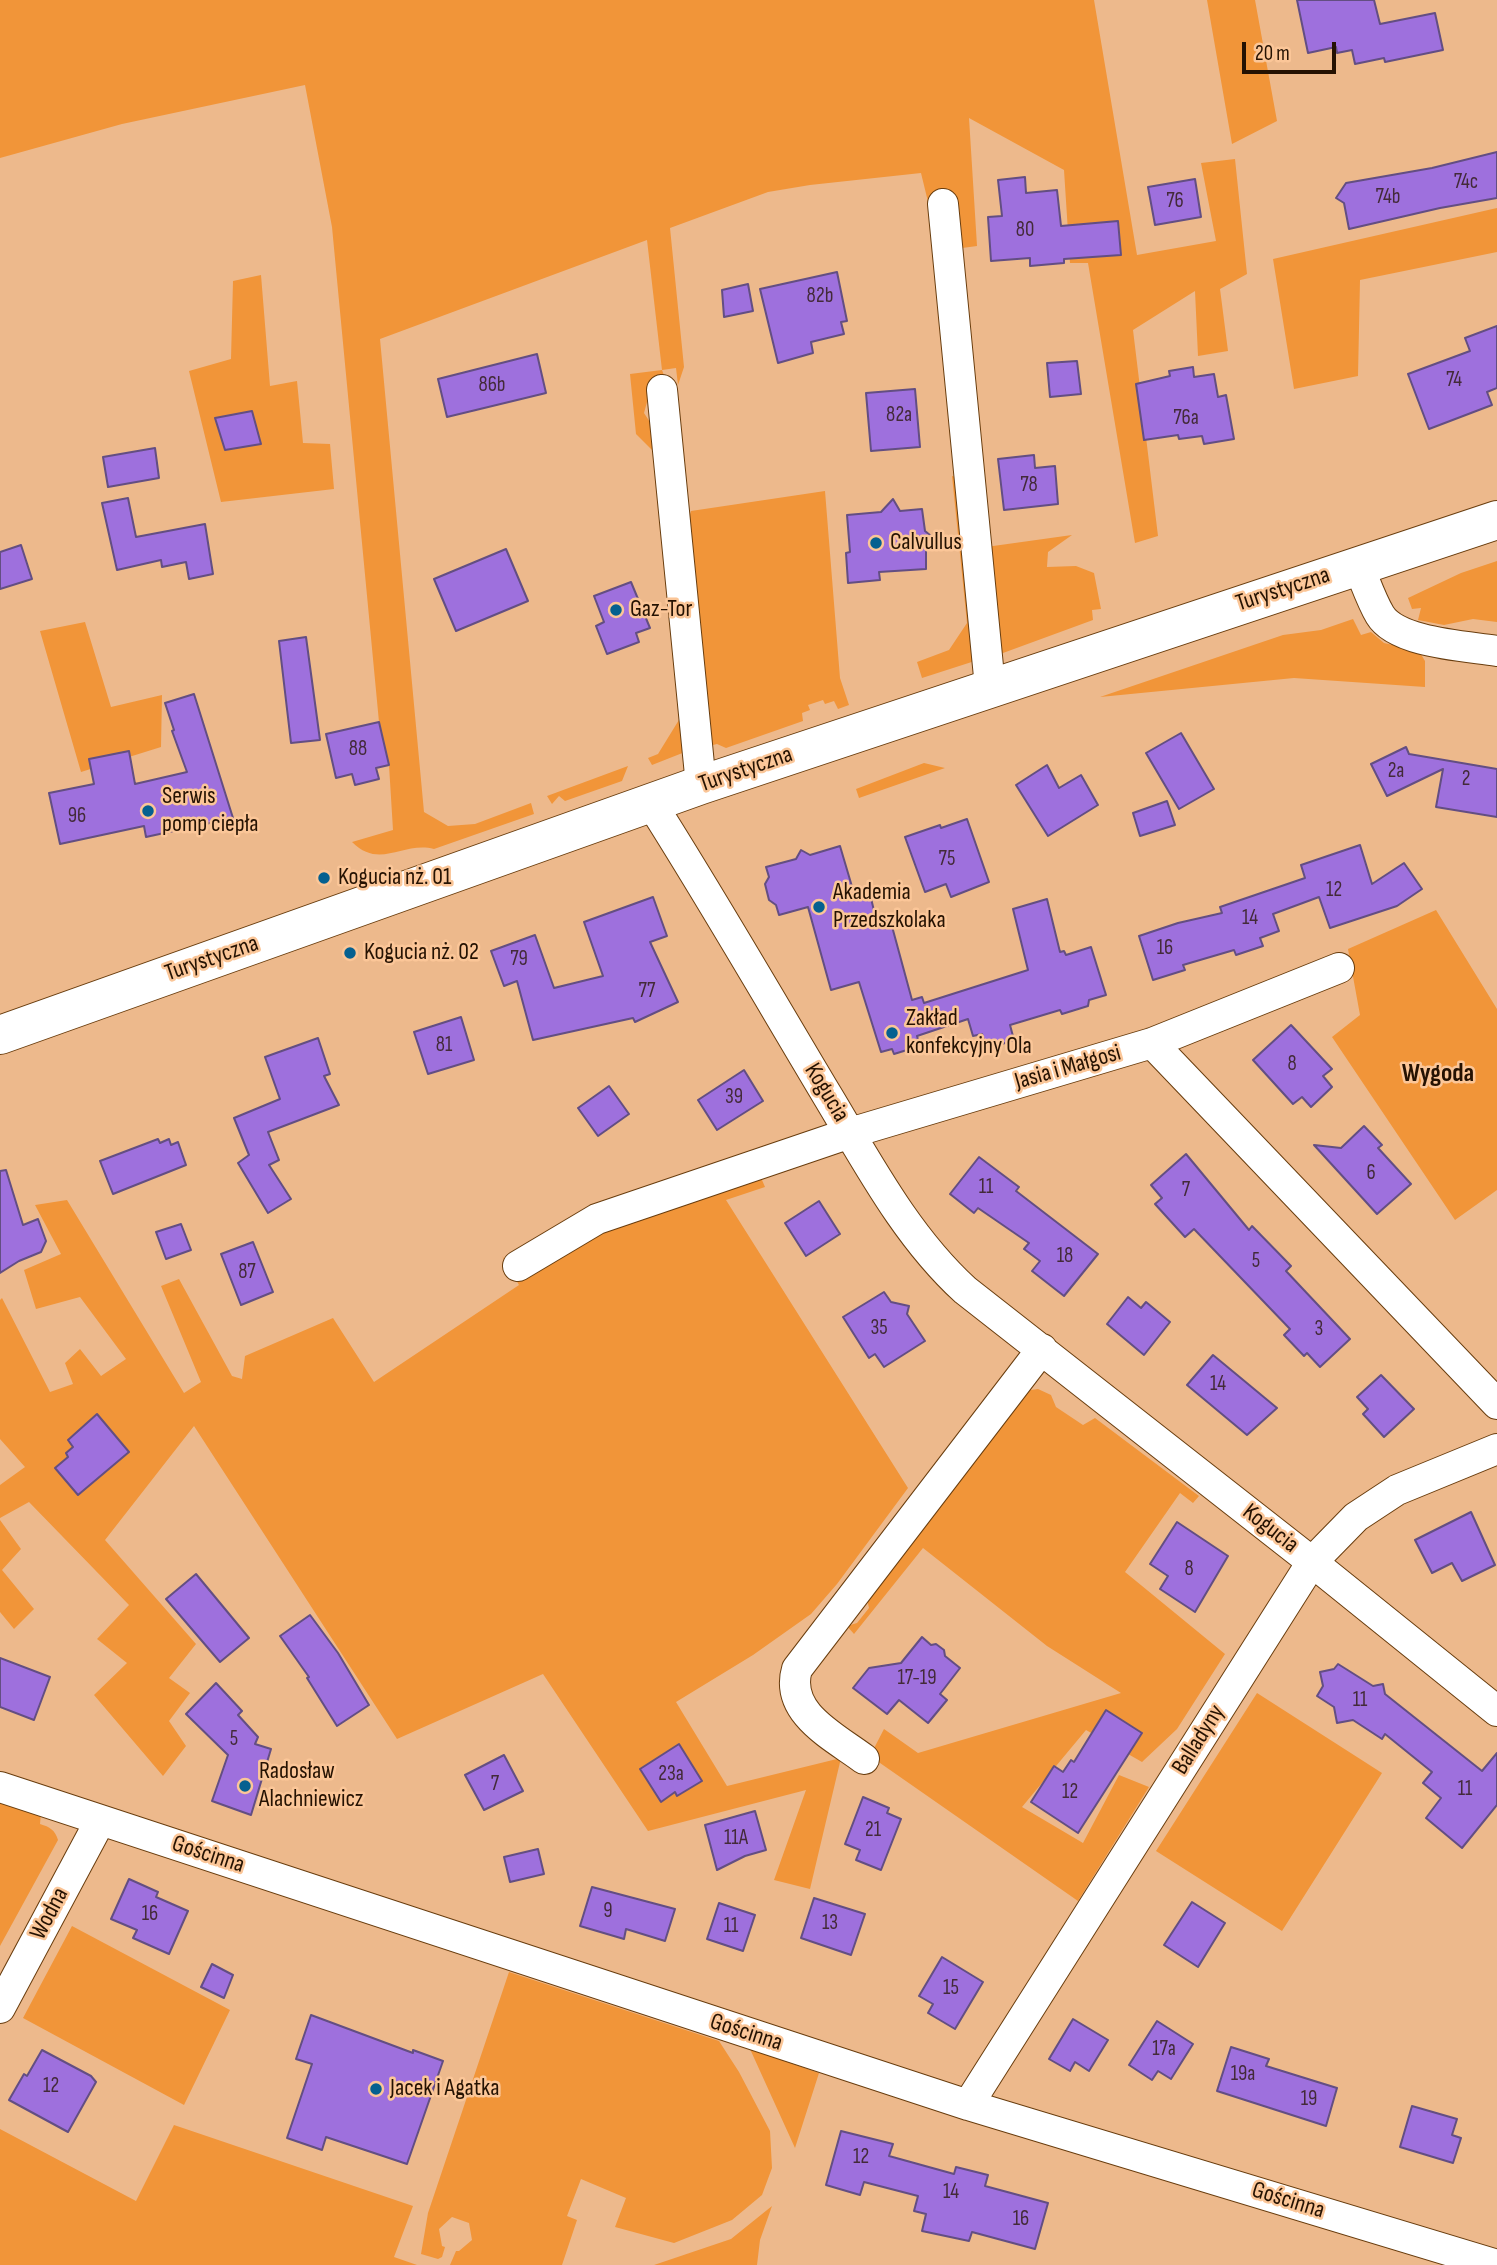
<!DOCTYPE html>
<meta charset="utf-8">
<style>
body{margin:0}
#map{position:relative;width:1497px;height:2265px;overflow:hidden;background:#edb98c;font-family:"Sofia Sans Condensed",sans-serif}
canvas{display:block}
.scale{position:absolute;left:1242px;top:42px;width:94px;height:32px;box-sizing:border-box;border:4px solid #251202;border-top:0;padding-left:9px;font-size:21px;line-height:24px;white-space:nowrap;color:#251202;-webkit-text-stroke:5px #fbc698;paint-order:stroke}
</style>
<div id="map">
<canvas width="1497" height="2265"></canvas>
<div class="scale">20 m</div>
</div>
<script>
const c = document.querySelector('canvas').getContext('2d');
c.lineJoin = 'round';
function paint(path, color) {
  c.fillStyle = color;
  c.fill(path, 'evenodd');
}
function strokePath(path, color, width, dash) {
  c.strokeStyle = color;
  c.lineWidth = width;
  c.lineCap = dash ? 'butt' : 'round';
  c.setLineDash(dash || []);
  c.stroke(path);
}
function drawText(font, color, halo, rows, align = 'center') {
  c.font = font + ' "Sofia Sans Condensed",sans-serif';
  c.lineWidth = 5;
  c.setLineDash([]);
  c.textBaseline = 'middle';
  c.strokeStyle = halo;
  c.fillStyle = color;
  for (const [text, x, y, turn = 0] of rows) {
    c.save();
    c.translate(x, y);
    c.rotate((+turn || 0) * Math.PI / 180);
    c.textAlign = isNaN(turn) ? turn : align;
    if (halo) c.strokeText(text, 0, 0);
    c.fillText(text, 0, 0);
    c.restore();
  }
}
const green = new Path2D(`
 M0,0h1094l43,255 79,-14 -15,-78 34,-4 12,115 -27,15 8,62 -30,5 -3,-65 -62,39 25,206 -23,7 -47,-280h-18l-6,-93 -95,-52 8,128 -37,5 -19,-78 -111,12 -42,7 -98,36 14,139 -6,18 -2,-17 -14,2 3,8 -18,24 -3,11 13,20 28,319 -33,13 -4,-7 10,-4 24,-39 -26,-261 -20,-20 -6,-60 32,-4 -15,-130 -267,99 44,473 24,14 27,-2 56,-21 3,11 -100,35c-31,-8 -54,21 -82,-7l41,-12 -4,-65 -10,-43 -47,-495 -27,-142 -183,39 -122,34z
 M1207,0h48l22,121 -45,23z
 M1497,208v44l-137,28 -2,96 -64,13 -21,-130z
 M261,275l9,111 27,-5 6,62 27,1 4,45 -113,13 -32,-131 42,-12 2,-78z
 M952,476l7,2 22,181 -59,19 -5,-16 32,-12 18,-27z
 M825,491l15,187 9,27 -11,4 -4,-8 -9,3 -2,-4 -15,5 2,5 -8,3 1,8 -77,27 -9,-4 -8,2 -22,-222 4,-13z
 M1072,535l-24,17 -1,15 29,-1 18,7 7,36 -9,1 1,10 -90,33 -6,-4 -11,-102z
 M1497,561v61l-24,-3 -29,6 -26,-5 3,-12 -9,1 -4,-11 53,-25z
 M1353,619l8,16 10,-3 13,11 35,8 6,10v26l-131,-9 -194,19 183,-62 38,-5z
 M85,622l26,85 51,-12 -1,52 -80,25 -41,-141z
 M924,763l21,5 -86,30 -3,-9z
 M628,766l-6,15 -57,20 -6,-5 -7,8 -5,-8z
 M1436,910l61,99v181l-42,30 -123,-183 28,-22 -12,-66z
 M759,1173l6,14 -39,13 182,288 -71,96 -26,30 -58,41 -77,47 51,84 114,-28 -31,131 -36,-9 32,-90 -158,41 -105,-157 -146,65 -203,-313 -89,114 91,104 -27,34 21,15 -21,28 17,25 -23,30 -69,-81 33,-32 -30,-24 32,-34 -100,-103 -29,16v-33l25,-18 -25,-28v-139l2,-2 48,94 23,-8 -8,-21 15,-14 21,27 25,-17 -46,-62 -44,12 -12,-39 37,-16 -26,-49 32,-5 117,193 17,-11 -40,-96 18,-7 53,97 10,3 3,-23 88,-38 41,64 145,-97 -17,-29 15,18 82,-45z
 M1038,1389l13,6 5,12 27,18 12,-7 104,78 -6,7 -13,-10 -55,79 100,82 -48,75 -35,33 -56,-32 -64,77 61,36 36,-68 30,12 -71,114 -208,-145 14,-27 34,24 203,-60 -74,-47 -124,-98 -69,86 -7,-8 10,-3 12,-15 -2,-9 157,-208z
 M0,1520l21,29 -19,21 32,39 -20,20 -14,-17z
 M1257,1693l125,80 -100,158 -126,-80z
 M0,1798l41,15 -1,11c10,3 15,6 18,16l-58,106z
 M72,1926l158,84 -46,95 -161,-87z
 M509,1972l210,69 20,31 31,59 2,37 -10,27 -30,25 -58,23 -59,-16 11,-29 -45,-19 -14,37 10,4 -15,45h-112l6,-14h3l13,-11 -3,-17 -17,-6 -13,12 3,17 3,1 -3,10 -4,2 -17,-5 7,-41z
 M750,2049l69,24 -24,75z
 M174,2125l239,81 -19,51 23,8h-417v-136l136,72z
 M772,2206l-12,34 -3,25h-103l77,-26z`);
const building = new Path2D(`
 M1297,0h77l6,24 55,-11 8,37 -58,12 -1,-4 -29,6 -3,-14 -15,3 -1,-6 -28,6z
 M1497,152v46l-57,10 -91,21 -5,-26 -8,-5 10,-15 86,-15z
 M1025,177l1,16 31,-3 4,36 57,-5 3,34 -57,4v4l-34,3v-8l-39,3 -3,-44 14,-1 -4,-36z
 M1195,179l6,38 -46,8 -7,-38z
 M837,272l10,49 -6,1 3,12 -33,8 2,11 -35,10 -18,-74z
 M748,284l5,27 -29,6 -2,-27z
 M1497,326v62l-10,4 5,13 -63,24 -21,-55 62,-23 -5,-13z
 M537,354l9,39 -99,24 -9,-38z
 M1077,361l4,33 -31,3 -3,-34z
 M1193,367l1,10 20,-3 4,23 8,-2 8,44 -30,5 -2,-8 -23,3 -1,-4 -34,5 -8,-56 34,-8 -1,-5z
 M915,389l5,58 -49,4 -5,-58z
 M252,411l9,33 -36,6 -10,-32z
 M155,448l4,30 -51,9 -5,-30z
 M1034,455l1,13 20,-2 3,38 -54,6 -6,-51z
 M128,498l8,39 69,-13 8,50 -24,5 -3,-17 -24,5 -1,-7 -44,10 -15,-67z
 M893,499l7,12 22,-2 3,22 11,9 -10,9v20l-47,3 1,8 -32,3 -2,-30 4,-1 -3,-37 34,-3z
 M21,545l11,34 -32,10v-37z
 M506,549l22,52 -72,30 -22,-52z
 M631,582l19,46 -14,5 3,9 -32,12 -11,-28 8,-4 -10,-26z
 M306,637l14,103 -29,3 -12,-102z
 M194,694l39,124 -87,19 -2,-11 -84,18 -11,-51 45,-9 -5,-25 40,-8 6,33 52,-12 -15,-41 2,-1 -9,-27z
 M379,722l10,43 -13,3 3,11 -24,6 -3,-11 -16,4 -10,-44z
 M1181,733l33,56 -35,20 -33,-56z
 M1406,747l3,7 88,15v48l-61,-10 7,-38 -56,27 -16,-32z
 M1047,765l12,23 22,-13 17,30 -50,31 -32,-51z
 M1167,801l8,24 -35,11 -7,-23z
 M967,819l22,63 -38,15 -5,-13 -21,8 -20,-55 35,-12 1,3z
 M1360,845l12,39 32,-21 18,26 -25,17 -67,22 -11,-31 -46,17 6,17 -19,7 3,8 -27,9 -2,-5 -51,15 2,5 -32,10 -14,-44 39,-13 44,-10 -2,-6 85,-29 -4,-13z
 M840,846l13,44 15,-4 9,37 13,-4 22,81 10,-3 2,6 104,-33 -15,-61 34,-10 13,53 4,-1 2,4 25,-8 15,48 -17,5 -1,6 -26,8 -2,-4 -50,15 4,15 -27,9 -5,-15 -9,2 -5,-17 -51,17 3,10 -26,8 -2,-5 -11,3 -22,-70 -28,8 -23,-83 -29,8 -3,-10 -7,-5 -4,-16 4,-7 -3,-10 30,-8 5,-9 9,5z
 M653,897l14,39 -17,6 28,60 -43,20 -2,-4 -100,22 -16,-59 -13,5 -13,-35 44,-16 19,53 49,-12 -19,-54z
 M461,1017l13,43 -46,14 -14,-42z
 M1291,1025l41,44 -9,7 9,11 -21,20 -9,-10 -9,7 -40,-44z
 M318,1038l12,36 -6,2 15,29 -71,27 11,28 -10,5 22,34 -23,14 -30,-50 11,-8 -15,-37 46,-19 -15,-42z
 M744,1070l19,31 -46,29 -19,-30z
 M609,1086l20,28 -31,22 -20,-28z
 M1364,1126l18,19 -4,3 33,36 -34,30 -63,-69 27,3z
 M158,1139l2,4 9,-4 2,6 7,-3 8,23 -73,29 -13,-33z
 M1186,1154l63,76 3,-4 39,40 -5,5 64,68 -30,28 -13,-14 -3,3 -20,-21 6,-6 -96,-100 -9,8 -30,-33 7,-6 -11,-13z
 M979,1157l40,30 -3,4 82,63 -34,42 -32,-25 8,-10 -16,-12 5,-6 -51,-35 -4,5 -24,-19z
 M6,1170l17,55 15,-6 8,22 -5,11 -22,9 -19,12v-102z
 M819,1201l21,33 -34,22 -21,-33z
 M181,1224l10,26 -25,9 -10,-27z
 M253,1242l20,50 -32,13 -20,-51z
 M884,1292l7,10 18,4 -2,8 18,27 -41,26 -9,-13 -6,4 -26,-41z
 M1128,1297l13,11 5,-6 24,20 -26,33 -37,-31z
 M1213,1355l64,53 -30,27 -60,-50z
 M1381,1375l33,34 -30,28 -21,-23 5,-5 -11,-12z
 M97,1414l32,38 -51,43 -23,-27 13,-11 -2,-4 7,-6 -5,-7z
 M1471,1512l24,53 -33,16 -10,-18 -20,10 -17,-33z
 M1177,1522l51,34 -33,56 -35,-23 8,-13 -18,-12z
 M196,1574l53,64 -29,24 -54,-63z
 M310,1615l28,38 31,52 -32,21 -30,-48 2,-1 -29,-41z
 M922,1637l9,8 5,-1 8,6 1,6 15,12 -20,26 7,6 -19,23 -29,-23 -12,14 -34,-26 16,-20 32,-5z
 M0,1658l50,19 -16,43 -34,-13z
 M1338,1664l35,22 10,-2 2,10 97,77 15,-18v52l-35,43 -36,-30 15,-20 -18,-15 9,-11 -47,-38 -3,5 -29,-19 -16,3 -3,-16 -17,-11 6,-10 -3,-14 14,-3z
 M216,1683l26,28 -4,4 20,22 -3,7 16,5 -20,66 -39,-14 16,-46 -42,-41z
 M1106,1710l36,23 -64,100 -47,-31 23,-36 9,6 8,-12 3,2z
 M679,1744l23,37 -25,15 -2,-4 -14,10 -21,-33z
 M504,1755l19,36 -39,19 -19,-35z
 M863,1797l26,11 -2,5 14,6 -20,51 -25,-10 4,-10 -15,-6z
 M755,1811l11,39 -21,6 -28,14 -12,-45z
 M538,1849l6,25 -34,8 -6,-25z
 M129,1879l29,13 -2,5 32,14 -19,43 -36,-16 4,-8 -26,-11z
 M592,1887l83,22 -10,32 -39,-12 -2,10 -44,-13z
 M814,1898l51,16 -14,41 -50,-17z
 M1192,1902l33,21 -27,44 -34,-22z
 M719,1903l36,12 -12,36 -36,-12z
 M942,1957l41,25 -28,47 -27,-16 5,-9 -14,-8z
 M212,1964l21,11 -9,23 -23,-11z
 M311,2015l102,38v-3l30,11 -36,103 -81,-27 -4,13 -35,-12 25,-74 -16,-5z
 M1073,2019l35,21 -19,31 -14,-9 -5,9 -21,-12z
 M1157,2021l36,23 -22,35 -13,-8 -6,9 -23,-15z
 M1231,2047l38,12 -3,7 71,22 -11,38 -109,-35z
 M42,2050l49,26 5,6 -28,50 -59,-32 15,-26 3,2z
 M1412,2106l45,13 -5,16 9,3 -8,25 -53,-16z
 M841,2131l52,13 -4,12 65,18 2,-7 32,8 -3,11 63,17 -13,46 -63,-17 -3,9 -47,-10 4,-17 -12,-3 4,-15 -54,-14 -4,13 -34,-10z`);
const minor = new Path2D(`
 M943,204l47,483
 M662,390l39,395
 M1358,565c7,16 13,35 22,50 17,28 86,31 117,36
 M651,803c61,96 118,195 176,292 41,68 79,141 138,195l347,272 185,149
 M1152,1043l345,361
 M518,1266l79,-47 253,-86 302,-90 187,-75
 M864,1759c-29,-22 -80,-46 -67,-90l245,-320
 M0,1787l968,318 529,160
 M0,2008l100,-187
 M968,2105l344,-543 44,-45 41,-27 100,-41`);
const secondary = new Path2D(`
 M0,1035l701,-250 796,-265`);
const markers = [
 [876,543,7,"#056090"],
 [616,610,7,"#056090"],
 [148,811,7,"#056090"],
 [324,878,7,"#056090"],
 [819,907,7,"#056090"],
 [350,953,7,"#056090"],
 [892,1033,7,"#056090"],
 [245,1786,7,"#056090"],
 [376,2089,7,"#056090"]
];
const numberNames = [
 ["74c",1466,183],
 ["74b",1388,198],
 ["76",1175,202],
 ["80",1025,231],
 ["82b",820,297],
 ["74",1454,381],
 ["86b",492,386],
 ["82a",899,416],
 ["76a",1186,419],
 ["78",1029,486],
 ["88",358,750],
 ["2a",1396,772],
 ["2",1466,780],
 ["96",77,817],
 ["75",947,860],
 ["12",1334,891],
 ["14",1250,919],
 ["16",1165,949],
 ["79",519,960],
 ["77",647,992],
 ["81",444,1046],
 ["8",1292,1065],
 ["39",734,1098],
 ["6",1371,1174],
 ["11",986,1188],
 ["7",1186,1191],
 ["18",1065,1257],
 ["5",1256,1262],
 ["87",247,1273],
 ["35",879,1329],
 ["3",1319,1330],
 ["14",1218,1385],
 ["8",1189,1570],
 ["17-19",917,1679],
 ["11",1360,1701],
 ["5",234,1740],
 ["23a",671,1775],
 ["7",495,1785],
 ["11",1465,1790],
 ["12",1070,1793],
 ["21",873,1831],
 ["11A",736,1839],
 ["9",608,1912],
 ["16",150,1915],
 ["13",830,1924],
 ["11",731,1927],
 ["15",951,1989],
 ["17a",1164,2050],
 ["19a",1243,2075],
 ["12",51,2087],
 ["19",1309,2100],
 ["12",861,2158],
 ["14",951,2193],
 ["16",1021,2220]
];
const poiNames = [
 ["Calvullus",890,543],
 ["Gaz-Tor",630,610],
 ["Serwis",162,797],
 ["pomp ciepła",162,825],
 ["Kogucia nż. 01",338,878],
 ["Akademia",833,893],
 ["Przedszkolaka",833,921],
 ["Kogucia nż. 02",364,953],
 ["Zakład",906,1019],
 ["konfekcyjny Ola",906,1047],
 ["Radosław",259,1772],
 ["Alachniewicz",259,1800],
 ["Jacek i Agatka",390,2089]
];
const streetNames = [
 ["Turystyczna",1283,590,-18],
 ["Turystyczna",746,770,-19],
 ["Turystyczna",212,959,-19],
 ["Jasia i Małgosi",1068,1068,-16],
 ["Kogucia",826,1093,59],
 ["Kogucia",1270,1529,38],
 ["Balladyny",1199,1740,-58],
 ["Gościnna",208,1855,18],
 ["Wodna",50,1914,-62],
 ["Gościnna",746,2033,18],
 ["Gościnna",1288,2201,17]
];
const neighbourhoodNames = [
 ["Wygoda",1438,1074]
];
paint(green, '#f19539');
paint(building, '#9e70dd');
strokePath(building, '#634e82', 2);
strokePath(minor, '#693d0e', 32);
strokePath(secondary, '#693d0e', 40);
strokePath(minor, '#fff', 30);
strokePath(secondary, '#fff', 38);
for (const [x, y, r, color] of markers) {
  const dot = new Path2D();
  dot.arc(x, y, r, 0, 2 * Math.PI);
  c.fillStyle = color;
  c.fill(dot);
  strokePath(dot, '#fbc698', 2.5);
}
drawText('21px', '#432a39', null, numberNames);
drawText('24px', '#251202', '#fbc698', poiNames, 'left');
drawText('24px', '#251202', '#fbc698', streetNames);
drawText('bold 26px', '#251202', '#fbc698', neighbourhoodNames);
</script>
